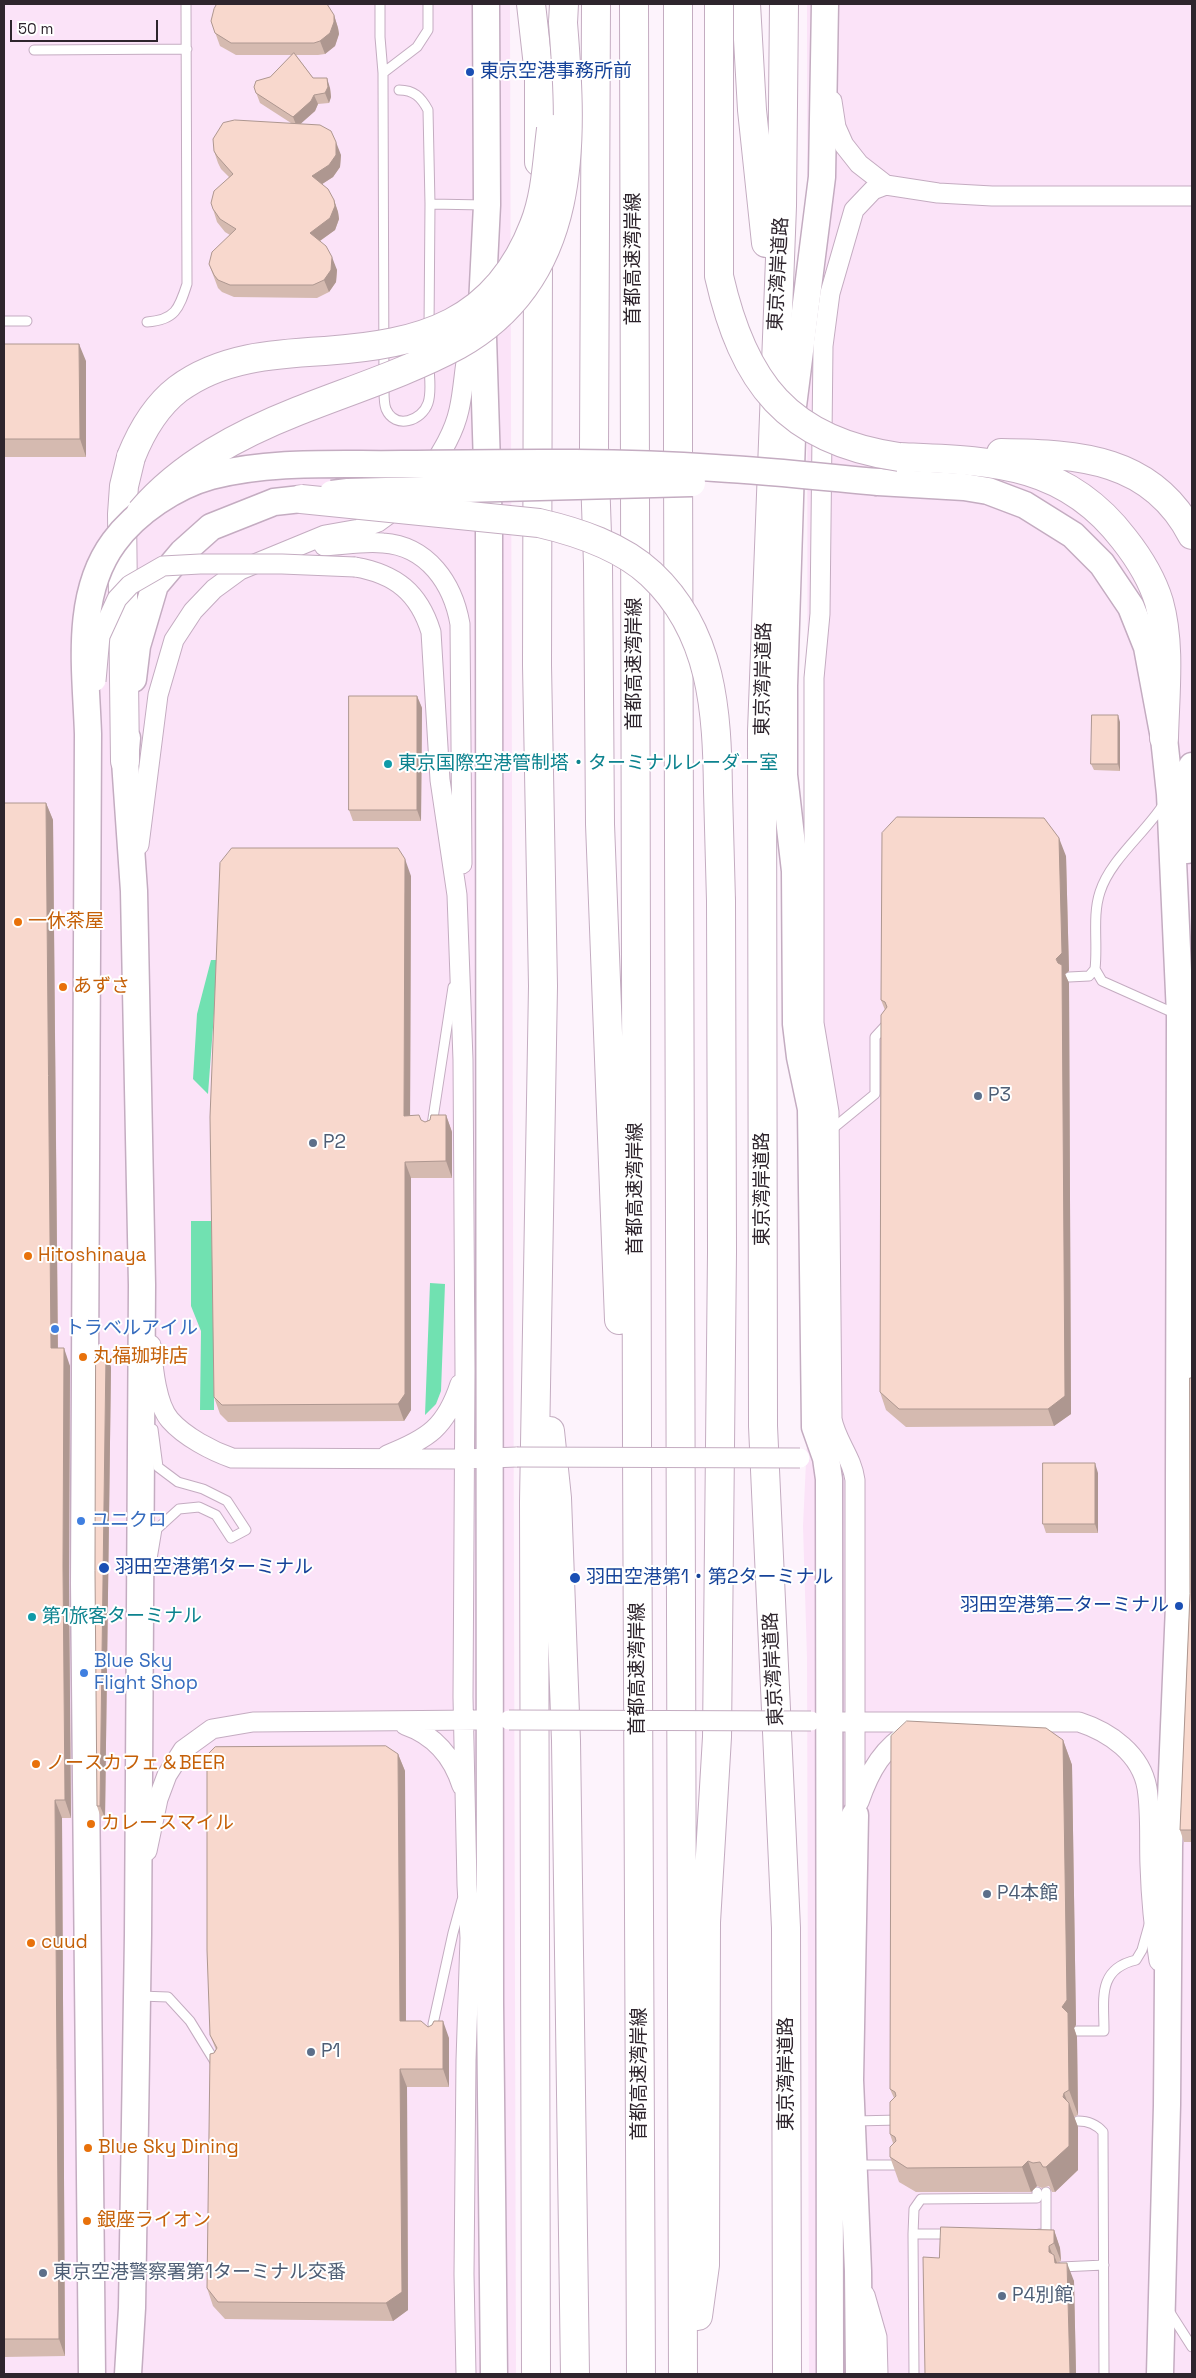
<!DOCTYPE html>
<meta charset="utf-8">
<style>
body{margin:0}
#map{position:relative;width:1196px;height:2378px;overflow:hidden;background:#fdf3fc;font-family:"Space Grotesk",sans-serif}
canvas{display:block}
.frame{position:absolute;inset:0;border:5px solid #2e252d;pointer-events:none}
.scale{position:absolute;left:10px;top:20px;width:148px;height:22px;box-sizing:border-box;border:2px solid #2e252d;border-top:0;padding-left:6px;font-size:15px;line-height:18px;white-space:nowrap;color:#2e252d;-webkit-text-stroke:4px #fff;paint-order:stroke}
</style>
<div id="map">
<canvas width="1196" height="2378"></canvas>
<div class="frame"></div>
<div class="scale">50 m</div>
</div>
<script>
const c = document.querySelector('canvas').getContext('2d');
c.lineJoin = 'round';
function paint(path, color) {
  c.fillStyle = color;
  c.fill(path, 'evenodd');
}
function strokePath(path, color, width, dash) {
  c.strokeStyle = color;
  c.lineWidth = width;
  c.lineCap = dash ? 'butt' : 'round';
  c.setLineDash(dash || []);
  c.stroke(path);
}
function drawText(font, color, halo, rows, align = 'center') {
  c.font = font + ' "Space Grotesk","Noto Sans JP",sans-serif';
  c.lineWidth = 4;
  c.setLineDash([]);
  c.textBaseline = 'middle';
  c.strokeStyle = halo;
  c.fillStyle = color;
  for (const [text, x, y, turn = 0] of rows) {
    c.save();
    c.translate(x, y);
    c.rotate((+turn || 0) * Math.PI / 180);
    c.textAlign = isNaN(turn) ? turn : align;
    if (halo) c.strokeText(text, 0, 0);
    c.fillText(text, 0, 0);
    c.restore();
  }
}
const built = new Path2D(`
 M4,4h506l6,2370h-512z
 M807,4h385v2370h-383l-2,-716 -4,-132 5,-107z`);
const green = new Path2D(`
 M211,960h7l-10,134 -15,-15 4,-65z
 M191,1221h24l-1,189h-14l1,-79 -10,-25z
 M430,1283l15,1 -4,107 -5,13 -11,11z`);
const lane = new Path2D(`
 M380,4v33l3,36 1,317c0,6 0,14 2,19 9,21 36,12 42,-6 4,-12 1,-27 1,-39
 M34,50l153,-1
 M383,73l34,-26 11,-17v-26
 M399,90c15,0 22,7 29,20l2,94
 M4,321h23
 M147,322c28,-2 32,-13 40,-38l-1,-280
 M429,328l1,-124 55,1
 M1095,969l7,12 74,33
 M1069,977l20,-1 6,-7c3,-25 -3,-53 5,-77 10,-32 45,-59 63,-87
 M432,1125l21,-138
 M831,1130l44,-36v-57l12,-13
 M152,1559l5,-30 22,-20 20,-2 17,8 15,23 15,-8 -19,-29 -24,-12 -25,-7 -20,-15 -5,-38
 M140,1996l28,1 22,24 27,44
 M434,2031l-1,-7 20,-91 9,-33
 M1077,2031h27c0,-32 -7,-62 32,-71l6,-10 7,-25
 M855,2121l44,-1
 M1078,2121c10,0 19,4 25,11l1,242
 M856,2165h43
 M913,2234l1,140
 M951,2234h-38l1,-25 7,-10 116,-1v-6
 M1039,2234h7v-42
 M1061,2267l43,-2
 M1169,2311l23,36`);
const street = new Path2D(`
 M832,101l4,26 8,18 15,19 27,21 52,8 54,3h200
 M429,472c12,-19 25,-39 30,-62 6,-26 5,-54 14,-79
 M324,546c20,-1 39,-5 59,-3 45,3 70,41 77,81l2,240
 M355,567c41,7 64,26 76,65l9,148 17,115 6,165 2,311 -2,326 4,188 3,53 -4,122 -2,214 2,100
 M139,845l19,-150 16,-55 19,-29 21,-22 26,-19 85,-35 34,-6 19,-7 22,-16
 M151,1345c2,21 5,59 19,75 15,17 42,31 62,38l232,1 53,-2
 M387,1455c41,-16 59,-28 73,-71
 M842,1722h237c31,10 62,32 68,66 4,25 2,52 3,77 1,33 4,64 9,96
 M405,1725c29,10 48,32 57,61
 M859,1802c11,-32 24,-55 54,-72
 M855,1815v-335c-3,-23 -19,-39 -23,-61l-3,-307 -15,-89v-345l6,-64 3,-268 7,-53 24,-83 19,-20 13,-5
 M147,1851l11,-52 9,-24 16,-25 29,-21 41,-7 224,-2
 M865,2295l12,42 1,37`);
const secondary = new Path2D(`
 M486,4l1,201 -5,100 7,224 1,1474 4,371
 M825,4l-3,173 -29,229 -9,280v89l11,96 1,153 4,33 11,52 4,318 11,31 3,21 1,895
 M878,482l86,5 24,4 37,14 48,30 29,29 29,43 16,40 17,91 6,56 10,221 -1,463v128l-10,240 -2,259 -7,269
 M133,679l4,-33 18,-61 28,-33 28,-25 63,-25 27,-3
 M127,738l-2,23 9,130 8,394 -4,650 -6,373 -4,66
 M1187,850l5,-84
 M855,1815l-5,265 8,191 1,103`);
const highway = new Path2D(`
 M531,4l8,71v87
 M596,4l-2,443 4,117 2,260 19,496
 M634,4l3,1443 4,927
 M678,4v450l5,1920
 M746,4l6,106 14,133
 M784,4l-2,202 -20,525 1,695 23,502 1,446
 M563,23l1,-19
 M1001,453c78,1 151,5 191,82
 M899,457c90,4 165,3 225,82 15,19 28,40 35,63 12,43 6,92 5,136
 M125,761l-3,-247 2,-28 7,-29
 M550,1431l7,67 9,243 9,633
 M698,2316l7,-51 1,-343 11,-185 5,-485 -1,-351
 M536,2374l-2,-873 9,-515 -6,-321 1,-410`);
const streetBridge = new Path2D(`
 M96,681l4,-45 17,-37 13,-14 33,-19 37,-2h82l73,3
 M517,1457l283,1
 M509,1720l302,1`);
const secondaryBridge = new Path2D(`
 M332,494l16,-2 344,-9
 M92,2374l-8,-791 4,-849c-2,-63 -14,-138 26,-192 22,-30 61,-56 97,-66 62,-16 129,-11 192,-12 104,-1 209,-3 312,4 54,3 109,9 163,14`);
const highwayBridge = new Path2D(`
 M719,4v272c24,106 68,165 180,181
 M131,457c10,-25 25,-51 47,-68 43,-32 96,-35 147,-38 97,-7 171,-27 209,-126 12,-30 13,-65 17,-96
 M301,499l238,24c39,9 82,23 112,51 62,58 66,138 67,217 1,37 2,73 3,110
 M141,512c41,-48 99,-78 157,-101 53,-21 110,-39 160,-66 121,-68 115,-202 105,-322`);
const wall = new Path2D(`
 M334,15l4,13 1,6 -4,12 -10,8 -7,1h-22l17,23 17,10 1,9 -2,6 -11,1 -3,7 -15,13 41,31 -1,12 -7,10 -11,7 12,16 4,12 1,7 -4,11 -15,11 17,29 -1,12 -7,10 -12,6 -83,-1 -12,-5 -4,-4 -9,-24 21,-29 -5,-3 -8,-10 -4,-13 16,-32 -8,-8 -3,-6 -4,-12 77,-28 -31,-20 -6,-16 16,-10 22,-22h-56l-16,-9 -9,-25z
 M4,344l82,17v96h-82z
 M417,696l5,12 -1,113h-68l-4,-11z
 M1120,722v49l-26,-1 -3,-6z
 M4,803h42l7,17 5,528 12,18 -1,217 2,235h-9l3,538 -61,1z
 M1066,856l3,115 -4,3 4,9 2,431 -17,12 -148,1 -20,-17 -6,-18 5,-382 -4,-10z
 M411,876l-1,239 15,7 21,-7 6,17v46h-41v232l-7,11 -176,1 -8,-8 -6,-17z
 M106,1354l5,13 -6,451h-4l-4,-12z
 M1192,1378v464h-8l-4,-12 10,-236z
 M1098,1473v60h-52l-3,-9z
 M1063,1740l9,25 4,260 -2,3 3,9 1,78 -4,2 4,10v43l-23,22h-3l-3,-6 -7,2 -5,-2 -6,6h-115l-17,-10 -9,-25 3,-14 -3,-9 4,-36 -4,-9z
 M398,1754l7,17 1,250 22,6 21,11v49h-42l1,223 -15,11 -168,-2 -12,-13 -6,-18 7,-235 2,-3 -6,-15z
 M1054,2230l6,18 1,13 -4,2 17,18 2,93h-151z`);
const shadedWall = new Path2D(`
 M334,15l4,13 1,6 -4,12 -10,8 -5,-13z
 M327,78l3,10 1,9 -2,6 -4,-10z
 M314,95l4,9 -3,7 -18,16 -4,-10z
 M336,142l5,13 -1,12 -7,10 -17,11 -4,-12z
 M334,200l4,12 1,7 -4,11 -21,15 -4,-12z
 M332,257l5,13 -1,12 -7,10 -5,-12z
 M79,344l7,17v96l-6,-18z
 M417,696l5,12 -1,113 -4,-11z
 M1118,715l2,7v49l-2,-7z
 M46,803l7,17 5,546 -7,-18z
 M1059,838l7,18 3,115 -4,3 4,9 2,431 -17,12 -6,-17z
 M405,859l6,17 -1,256 -6,-16z
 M446,1115l6,17v46l-6,-17z
 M405,1162l6,16v232l-7,11 -6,-17z
 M64,1348l6,18 -1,217 2,235 -6,-18 -2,-234z
 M106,1354l5,13 -6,451 -5,-12z
 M1095,1463l3,10v60l-3,-9z
 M1063,1740l9,25 4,260 -2,3 3,9 1,78 -9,-25 -7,-83z
 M398,1754l7,17 1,268 -6,-18z
 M55,1800l7,18 3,538 -6,-17z
 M443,2021l6,17v49l-6,-18z
 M400,2069l7,18 1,223 -15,11 -7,-18z
 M1064,2093l5,13v-3l9,24v43l-23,22 -9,-25z
 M1028,2161l9,25 -6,6 -9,-25z
 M1054,2230l6,18 1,13 -7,-18z
 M1049,2246l6,15 -1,-6 7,18v8l-12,-29z
 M1067,2263l7,18 2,93h-6z`);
const building = new Path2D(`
 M217,4h110l7,11v7l-4,11 -10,8 -6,2h-83l-16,-10 -4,-12 3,-12z
 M294,53l19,25h14l1,9 -3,6 -11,2 -3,6 -18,16 -37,-24 -2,-6 2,-6 14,-4z
 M235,120l85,5 11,6 5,11v13l-7,10 -17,11 16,13 6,11 1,6 -5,12 -20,15 16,13 6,11 -1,13 -7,10 -11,5h-83l-12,-5 -4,-5 -5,-11 3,-12 24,-23 -16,-10 -7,-10 -2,-6 3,-12 19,-17 -16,-18 -3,-5 -1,-12 10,-16z
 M4,344h75l1,95h-76z
 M349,696h68v114h-68z
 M1092,715h26v49h-27z
 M4,803h42l5,545h13l-1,218 2,234h-10l4,539h-55z
 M897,817l147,1 15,20 3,115 -6,6 2,4 4,2 3,431 -17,13h-149l-19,-17 1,-377 6,-8 -2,-5 -4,-2 1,-167z
 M232,848h166l7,11 -1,257 15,-1 2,5 4,2 5,-2 1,-5h15v46l-41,1v232l-7,10 -176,1 -8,-8 -4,-280 10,-254z
 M96,1354h10l-6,452h-3l-2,-235z
 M1190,1378h2v452h-12l10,-236z
 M1043,1463h52v61h-52z
 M907,1721l139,7 17,12 4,260 -5,7 6,6 1,77 -5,3 -1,4 6,6v43l-23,21h-3l-3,-5 -7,1 -5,-2 -6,6 -115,1 -17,-11v-10l6,-6 -1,-4 -5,-3v-32l6,-6 -1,-4 -5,-3 1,-353z
 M386,1746l12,8 2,267h21l7,6 4,-2 2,-4h9v48h-43l2,223 -16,11 -168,-1 -11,-14 3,-234 4,-1 3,-5 -7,-13 -3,-85v-195l8,-8z
 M941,2227l113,3v13l-5,3v6l5,3 1,8h12l3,111h-145l-2,-117 16,1z`);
const markers = [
 [470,72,5,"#1a4fb4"],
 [388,764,5,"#0f9aa8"],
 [18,922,5,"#e8710a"],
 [63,987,5,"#e8710a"],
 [978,1096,5,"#5c6f8a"],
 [313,1143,5,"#5c6f8a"],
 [28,1256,5,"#e8710a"],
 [55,1329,5,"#3f7fe0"],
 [83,1357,5,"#e8710a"],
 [81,1521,5,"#3f7fe0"],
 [104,1568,6,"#1a4fb4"],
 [575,1578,6,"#1a4fb4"],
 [1179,1606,5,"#1a4fb4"],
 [32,1617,5,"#0f9aa8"],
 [84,1673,5,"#3f7fe0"],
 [36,1764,5,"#e8710a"],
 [91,1824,5,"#e8710a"],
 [987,1894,5,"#5c6f8a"],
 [31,1943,5,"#e8710a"],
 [311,2052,5,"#5c6f8a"],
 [88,2148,5,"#e8710a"],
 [87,2221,5,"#e8710a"],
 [43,2273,5,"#5c6f8a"],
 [1002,2296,5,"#5c6f8a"]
];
const transitNames = [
 ["東京空港事務所前",480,72],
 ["羽田空港第1ターミナル",115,1568],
 ["羽田空港第1・第2ターミナル",586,1578],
 ["羽田空港第二ターミナル",1169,1606,"right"]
];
const streetNames = [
 ["首都高速湾岸線",634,259,-90],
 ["東京湾岸道路",779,274,-87],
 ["首都高速湾岸線",635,664,-90],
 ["東京湾岸道路",764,679,-89],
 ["首都高速湾岸線",636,1189,-90],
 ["東京湾岸道路",763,1189,-90],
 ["首都高速湾岸線",638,1669,-90],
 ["東京湾岸道路",774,1669,-93],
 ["首都高速湾岸線",640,2074,-90],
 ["東京湾岸道路",787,2074,-90]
];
const cultureNames = [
 ["東京国際空港管制塔・ターミナルレーダー室",398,764],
 ["第1旅客ターミナル",42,1617]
];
const foodNames = [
 ["一休茶屋",28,922],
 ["あずさ",73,987],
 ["Hitoshinaya",38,1256],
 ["丸福珈琲店",93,1357],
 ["ノースカフェ＆BEER",46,1764],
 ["カレースマイル",101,1824],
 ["cuud",41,1943],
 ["Blue Sky Dining",98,2148],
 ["銀座ライオン",97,2221]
];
const serviceNames = [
 ["P3",988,1096],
 ["P2",323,1143],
 ["P4本館",997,1894],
 ["P1",321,2052],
 ["東京空港警察署第1ターミナル交番",53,2273],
 ["P4別館",1012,2296]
];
const shopNames = [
 ["トラベルアイル",65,1329],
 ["ユニクロ",91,1521],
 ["Blue Sky",94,1662],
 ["Flight Shop",94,1684]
];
paint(built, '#fbe3f8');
paint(green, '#71e1b1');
strokePath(lane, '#c4acc1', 11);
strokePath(street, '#c4acc1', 21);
strokePath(secondary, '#c4acc1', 29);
strokePath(highway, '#c4acc1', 30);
strokePath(lane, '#fff', 9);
strokePath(street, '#fff', 19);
strokePath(secondary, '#fff', 26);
strokePath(highway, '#fff', 28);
strokePath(streetBridge, '#c4acc1', 21, []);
strokePath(secondaryBridge, '#c4acc1', 29, []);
strokePath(highwayBridge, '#c4acc1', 30, []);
strokePath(streetBridge, '#fff', 19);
strokePath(secondaryBridge, '#fff', 26);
strokePath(highwayBridge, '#fff', 28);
paint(wall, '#d5bab0');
paint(shadedWall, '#ae9790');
paint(building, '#f8d8cd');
strokePath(building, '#ae9790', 1);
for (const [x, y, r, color] of markers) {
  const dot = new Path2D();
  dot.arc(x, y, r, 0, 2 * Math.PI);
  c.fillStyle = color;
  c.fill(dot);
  strokePath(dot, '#fff', 2);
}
drawText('19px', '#164399', '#fff', transitNames, 'left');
drawText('19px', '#2e252d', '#fff', streetNames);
drawText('19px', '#0d838f', '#fff', cultureNames, 'left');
drawText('19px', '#c56008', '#fff', foodNames, 'left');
drawText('19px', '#4e5e75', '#fff', serviceNames, 'left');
drawText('19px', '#366cbe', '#fff', shopNames, 'left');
</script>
